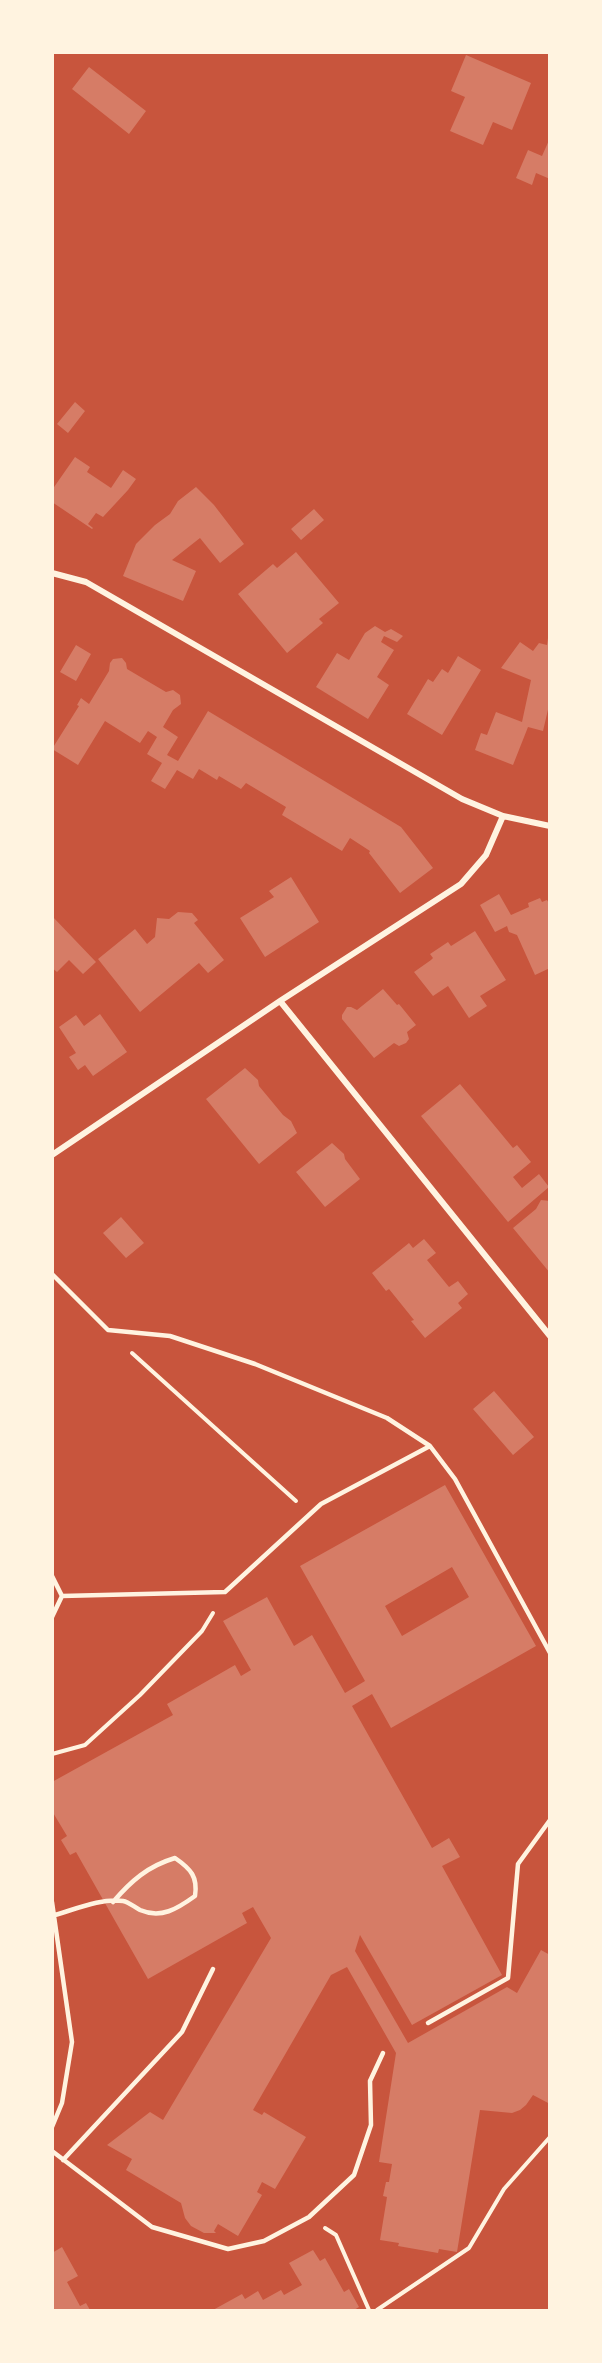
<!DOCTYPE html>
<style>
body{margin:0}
#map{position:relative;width:602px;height:2363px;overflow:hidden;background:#c8553d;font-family:Merriweather,serif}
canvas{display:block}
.frame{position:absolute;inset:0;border:54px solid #fff3e0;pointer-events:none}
</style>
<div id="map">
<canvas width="602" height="2363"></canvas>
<div class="frame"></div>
</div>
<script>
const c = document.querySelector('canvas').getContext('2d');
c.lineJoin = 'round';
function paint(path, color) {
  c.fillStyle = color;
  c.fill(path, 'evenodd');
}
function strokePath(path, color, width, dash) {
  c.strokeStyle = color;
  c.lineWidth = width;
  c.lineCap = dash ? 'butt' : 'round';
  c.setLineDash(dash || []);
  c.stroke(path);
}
const building = new Path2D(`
 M466,55l65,28 -19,47 -19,-8 -10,23 -33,-14 15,-34 -14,-6z
 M89,67l57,44 -17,23 -57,-45z
 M550,138v41l-14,-6 -4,12 -16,-7 12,-28 14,6z
 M75,402l10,9 -17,22 -11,-9z
 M75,457l15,10 -3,5 24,16 12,-18 13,9 -8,11 -25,27 -7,-4 -8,11 5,4 -1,1 -40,-27v-12z
 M196,487l18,18 30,39 -24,19 -20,-25 -28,22 24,11 -13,30 -60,-25 13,-32 19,-19 15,-11 8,-13z
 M314,509l10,11 -23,20 -10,-11z
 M296,552l43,51 -20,16 4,4 -36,30 -49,-59 35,-30 4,4z
 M375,626l10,6 6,-3 12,7 -6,6 -13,-6 -3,6 13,8 -17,27 12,8 -21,34 -52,-32 21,-34 12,7 16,-27z
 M548,638l2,63 -7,30 -15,-4 -15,38 -38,-15 6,-17 6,2 9,-23 26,10 9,-42 -30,-12 19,-26 13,9 6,-8 8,2z
 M76,645l15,9 -15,27 -16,-9z
 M458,656l23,14 -39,65 -35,-21 21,-35 5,3 9,-13 6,4z
 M122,658l4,5 1,6 39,23 7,-2 7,5 1,9 -8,6 -10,17 15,10 -11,18 11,6 30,-50 193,116 32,41 -33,25 -31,-40 1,-2 -20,-13 -8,13 -60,-36 4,-8 -40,-24 -5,6 -22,-13 -2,4 -18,-11 -6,10 -16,-9 -12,19 -14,-8 11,-18 -15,-9 10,-17 -9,-6 -8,12 -35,-22 -27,44 -26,-16 27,-43 -2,-1 4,-7 8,6 20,-33 1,-8 3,-4z
 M291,877l28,45 -54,35 -25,-39 34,-21 -5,-6z
 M499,894l12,21 18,-8 -1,-4 12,-5 2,4 5,-2 3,5v63l-15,7 -18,-40 -8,-3 -2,-6 -12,6 -15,-27z
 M178,912l14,1 6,7 -4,3 30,37 -16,13 -9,-10 -59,49 -42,-53 37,-30 12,15 8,-7 2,-19 12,1z
 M52,916l44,46 -13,12 -14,-14 -12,12 -5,-4z
 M475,931l31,49 -26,16 7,10 -18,12 -21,-32 -15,10 -19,-24 17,-12 2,-2 -3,-4 18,-12 3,4z
 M383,989l14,16 2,-1 17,21 -9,7 2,7 -3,4 -7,3 -5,-3 -20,15 -32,-39v-4l5,-8h4l6,3z
 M100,1014l27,38 -34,24 -8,-11 -7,5 -9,-13 7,-4 -17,-26 17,-12 8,11z
 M245,1068l13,12 1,6 24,29 8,6 6,12 -38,31 -53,-65z
 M460,1084l53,64 4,-3 14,17 -18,15 9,11 17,-14 10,13 -41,35 -87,-106z
 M332,1143l12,11 1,5 15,20 -35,28 -29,-35z
 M541,1200l9,1v72l-37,-45 23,-19z
 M121,1217l23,26 -18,15 -23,-25z
 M424,1239l12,14 -9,7 22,27 9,-6 10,13 -10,9 4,5 -37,30 -14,-17 3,-1 -25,-31 -3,2 -14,-18 37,-30 4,5z
 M494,1391l40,46 -21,18 -40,-46z
 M445,1485l91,161 -145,82 -19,-34 -20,12 80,142 17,-10 11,19 -18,9 60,109 -90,50 -52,-90 -5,16 53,92 99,-56 10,6 24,-43 9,5v149l-17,-9 -7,10 -6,5 -8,3 -32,-3 -23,142 -18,-3 -1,4 -40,-7 1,-3 -19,-3 7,-43 -4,-1 3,-14h3l3,-18 -13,-2 17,-109 -49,-86 -16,8 -78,135 9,5 2,-3 42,25 -31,52 -13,-7 -5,10 5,3 -24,41 -20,-12 -4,7 2,2h-12l-13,-7 -6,-8 -4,-15 -55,-33 6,-11 -25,-14 43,-33 13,8 108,-182 -18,-31 -11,6 5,10 -99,56 -72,-127 -6,3 -9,-15 6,-4 -15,-25v-29l121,-67 -6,-11 68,-39 6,11 10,-6 -28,-49 44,-24 27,49 18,-11 33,58 20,-12 -65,-115zM452,1567l17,30 -67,39 -17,-30z
 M62,2247l16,29 -11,6 13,24 6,-3 4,7h-38v-57z
 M313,2250l7,11 5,-3 19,34 5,-3 10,18 -5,3h-141l29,-16 3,5 13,-8 5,9 18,-10 3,5 18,-10 -13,-22z`);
const path = new Path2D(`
 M132,1353l164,148
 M52,1754l33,-9 55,-50 62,-64 11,-18
 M325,2228l11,7 33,75
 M377,2310l92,-62 35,-59 46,-52`);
const service = new Path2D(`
 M52,1274l56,56 62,6 85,28 132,54 43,28
 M52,1576l10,20 163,-4 96,-88 109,-58 25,33 95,174
 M52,1617l10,-21
 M52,1902l20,140 -10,61 -10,24
 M55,1915c21,-6 46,-17 68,-14 6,1 11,6 17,9 21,9 37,-1 55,-14 3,-19 -4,-27 -20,-38 -27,8 -44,23 -62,44
 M428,2023l80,-45 10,-114 32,-44
 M52,2151l100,76 76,22 36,-8 45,-24 45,-42 17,-50 -1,-44 13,-28
 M63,2160l119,-128 31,-63`);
const minor = new Path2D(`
 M52,573l34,9 376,217 41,17 47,10
 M280,1001l270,335
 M52,1155l228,-154 181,-117 25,-29 17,-39`);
paint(building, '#d67c66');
strokePath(path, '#fff3e0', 4);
strokePath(service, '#fff3e0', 4.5);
strokePath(minor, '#fff3e0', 6);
</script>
